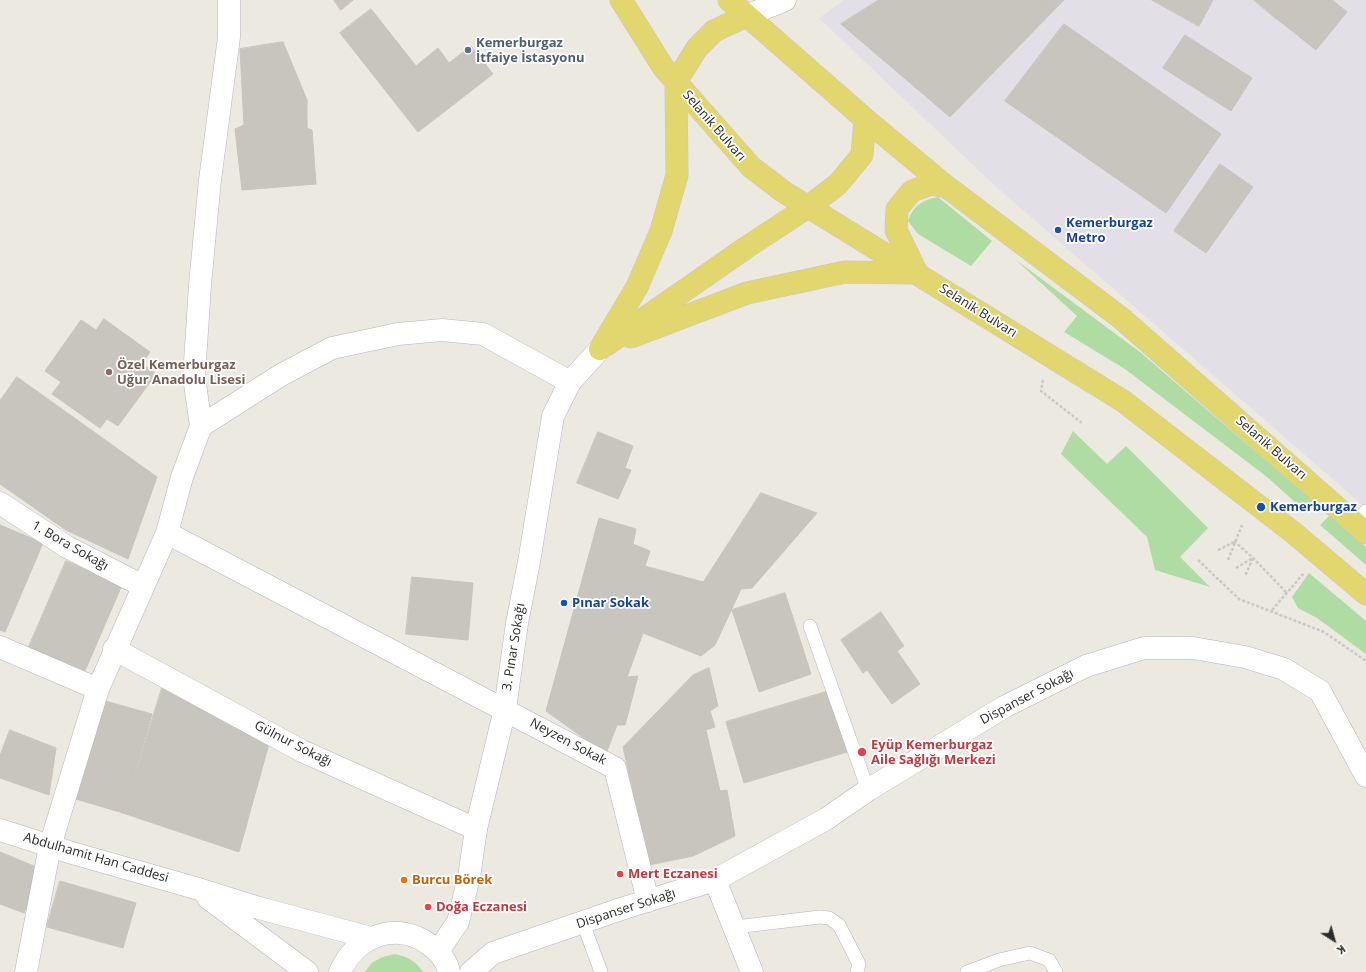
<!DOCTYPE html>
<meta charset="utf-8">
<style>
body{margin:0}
#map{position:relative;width:1366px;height:972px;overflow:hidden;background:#ece9e0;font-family:"Open Sans",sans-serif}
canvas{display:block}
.north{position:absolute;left:1314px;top:920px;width:40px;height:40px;-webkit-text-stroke:3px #fff;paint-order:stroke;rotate:143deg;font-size:11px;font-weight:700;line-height:16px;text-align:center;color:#2c2c2c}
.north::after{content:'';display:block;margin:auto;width:14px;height:18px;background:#2c2c2c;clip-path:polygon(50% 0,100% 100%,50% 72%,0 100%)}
</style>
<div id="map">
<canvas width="1366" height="972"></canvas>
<div class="north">K</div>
</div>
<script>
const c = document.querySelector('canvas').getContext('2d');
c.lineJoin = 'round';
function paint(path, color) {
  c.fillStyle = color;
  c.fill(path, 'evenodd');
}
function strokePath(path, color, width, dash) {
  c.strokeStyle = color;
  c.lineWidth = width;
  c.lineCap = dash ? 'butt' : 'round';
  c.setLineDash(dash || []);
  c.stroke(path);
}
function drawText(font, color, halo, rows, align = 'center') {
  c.font = font + ' "Open Sans",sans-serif';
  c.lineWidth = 3.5;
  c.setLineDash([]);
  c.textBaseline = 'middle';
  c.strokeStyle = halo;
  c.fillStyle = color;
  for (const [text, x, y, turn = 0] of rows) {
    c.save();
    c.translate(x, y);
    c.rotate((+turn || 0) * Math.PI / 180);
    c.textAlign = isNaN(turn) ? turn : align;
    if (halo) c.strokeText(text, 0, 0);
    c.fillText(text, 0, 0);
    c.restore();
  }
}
const industrial = new Path2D(`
 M844,0h522v508l-372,-323 -175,-167z`);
const green = new Path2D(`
 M938,197l54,44 -21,25 -53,-32 -10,-13c5,-15 14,-21 30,-24z
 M1016,260l124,92 173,149 -8,10 -38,-34 -142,-108 -61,-37 13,-16z
 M1073,431l34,33 19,-18 82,82 -28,29 30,30 -55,-17 -8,-33 -86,-83z
 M1330,515l36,32v18l-46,-40z
 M1309,573l57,48v33l-49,-36 -19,-10 -6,-11z
 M394,954c13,2 22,7 29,18h-58c7,-12 16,-15 29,-18z`);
const building = new Path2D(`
 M334,0h19l-12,10z
 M879,0h160l14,11 -103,106 -109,-93z
 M1039,0h25l-11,11z
 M1152,0h61l-14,26z
 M1254,0h38l-15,19z
 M1292,0h40l15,12 -31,38 -39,-31z
 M371,9l45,57 22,-18 11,15 22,-17 22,28 -75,58 -78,-99z
 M1064,24l157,110 -55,79 -161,-112z
 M1185,35l67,43 -21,33 -68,-43z
 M283,42l24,58v28l5,2 4,54 -74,6 -7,-61 9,-4 -4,-76z
 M1220,164l33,23 -47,66 -32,-22z
 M104,319l46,33 -8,12 14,10 -38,52 -11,-7 -7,9 -48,-34 9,-12 -16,-11 36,-51 15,10z
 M17,377l140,100 -29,82 -62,-29 -66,-46v-83z
 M598,432l35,14 -8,22 6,2 -13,29 -41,-16z
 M761,493l56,20 -65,75 -11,1 -26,56 -14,11 -58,-23 -16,44 11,-1 -13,49h-8l-11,29 -60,-43 53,-193 37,11 -3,15 17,7 -5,15 58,16z
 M0,525l43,18 -38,89 -5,-2z
 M66,561l56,24 -38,88 -56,-24z
 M412,577l61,6 -5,57 -62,-6z
 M785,593l26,81 -52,18 -27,-82z
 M881,612l23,34 -7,5 23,33 -28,20 -25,-34 -4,3 -22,-33z
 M709,668l9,38 -8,5 5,16 -9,3 14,61 7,-1 8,46 -42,20 -44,9 -26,-118 70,-72z
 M163,685l107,55 -31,112 -116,-39z
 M829,691l18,61 -103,31 -18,-61z
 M105,701l47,13 -29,99 -47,-14z
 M10,730l46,18 -7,47 -49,-17v-22z
 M0,852l41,17 -17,44 -24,-9z
 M60,881l76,22 -13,45 -76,-21z`);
const path = new Path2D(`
 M1043,380l-2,11 41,32
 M1234,541l19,17 34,35
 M1218,550l16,-8
 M1198,560l41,39 85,33 42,29
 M1228,560l14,-35
 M1236,568l17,-10 -8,18
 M1272,610l32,-37`);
const service = new Path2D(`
 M1356,524l10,-13
 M810,626l58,164
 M583,923l18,49
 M735,927l85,-10 9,1 10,7 20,39 -2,8
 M967,972l32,-12 31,-7 19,7 7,12`);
const minor = new Path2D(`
 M746,16l39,-16
 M201,426l-7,-49 6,-92 10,-105 19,-143v-37
 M0,503l67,44 76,39
 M167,533l448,235 33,133
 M0,647l98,42
 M114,649l188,102 174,78
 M715,880l37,92
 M26,972l24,-126 48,-157 69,-156 15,-56 19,-51 80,-51 51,-27 66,-14 44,-4 41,4 87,48
 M471,972l22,-19 131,-45 91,-28 111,-61 42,-29 136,-83 82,-41 58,-18h49l52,9 39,12 36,22 46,85`);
const tertiary = new Path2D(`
 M438,951l20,-29 11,-45 7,-48 29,-120 12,-86 12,-61 24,-146 17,-34 30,-33`);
const secondary = new Path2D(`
 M0,830l72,23 120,34 67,21 112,30
 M208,898l99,74
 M340,972c15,-36 57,-52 90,-27 8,6 17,16 19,27`);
const primary = new Path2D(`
 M621,0l42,67 88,100 33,25 339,209 172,133 71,60
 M729,0l136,119 82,68 174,131 245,215
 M917,273l-21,-43 1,-21 15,-18 19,-7 16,3
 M631,337l116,-44 98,-21 71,1
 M606,345l141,-98 61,-40 30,-23 24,-29 3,-36
 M600,349l37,-62 24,-56 16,-56 -1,-93 21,-34 17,-17 32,-15`);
const markers = [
 [468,50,4,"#5c6f8a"],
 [1058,230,4,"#1a4fb4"],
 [109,372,4,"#8d6e63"],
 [1261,507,5,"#1a4fb4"],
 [564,603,4,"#1a4fb4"],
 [862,752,5,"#e0444e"],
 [620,874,4,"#e0444e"],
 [404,880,4,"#e8710a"],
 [428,907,4,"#e0444e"]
];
const serviceNames = [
 ["Kemerburgaz",476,43],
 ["İtfaiye İstasyonu",476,58]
];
const streetNames = [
 ["Selanik Bulvarı",714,126,49],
 ["Selanik Bulvarı",978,311,32],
 ["Selanik Bulvarı",1271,448,41],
 ["1. Bora Sokağı",70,546,30],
 ["3. Pınar Sokağı",514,647,-81],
 ["Dispanser Sokağı",1027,697,-28],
 ["Neyzen Sokak",568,742,28],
 ["Gülnur Sokağı",293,744,27],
 ["Abdulhamit Han Caddesi",96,858,16],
 ["Dispanser Sokağı",626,909,-18]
];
const transitNames = [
 ["Kemerburgaz",1066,223],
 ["Metro",1066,238],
 ["Kemerburgaz",1270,507],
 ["Pınar Sokak",572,603]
];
const educationNames = [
 ["Özel Kemerburgaz",117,365],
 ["Uğur Anadolu Lisesi",117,380]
];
const healthNames = [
 ["Eyüp Kemerburgaz",871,745],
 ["Aile Sağlığı Merkezi",871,760],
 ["Mert Eczanesi",628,874],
 ["Doğa Eczanesi",436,907]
];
const foodNames = [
 ["Burcu Börek",412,880]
];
paint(industrial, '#e2e0e6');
paint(green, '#afdca3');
paint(building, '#c8c5bf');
strokePath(building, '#c8c4ba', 1);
strokePath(service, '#b4b4be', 14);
strokePath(minor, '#b4b4be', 23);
strokePath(tertiary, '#b4b4be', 23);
strokePath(secondary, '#b4b4be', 23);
strokePath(primary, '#c8c8c8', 23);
strokePath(path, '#c8c8c8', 2.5, [3, 2]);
strokePath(service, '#fff', 13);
strokePath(minor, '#fff', 22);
strokePath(tertiary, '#fff', 22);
strokePath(secondary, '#fff', 22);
strokePath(primary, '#e2d66f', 22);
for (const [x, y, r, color] of markers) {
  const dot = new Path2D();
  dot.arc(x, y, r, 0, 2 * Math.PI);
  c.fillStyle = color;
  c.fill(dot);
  strokePath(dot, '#fff', 1.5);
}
drawText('bold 13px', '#4e5e75', '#fff', serviceNames, 'left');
drawText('13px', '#2c2c2c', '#fff', streetNames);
drawText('bold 13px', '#164399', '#fff', transitNames, 'left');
drawText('bold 13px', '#785e54', '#fff', educationNames, 'left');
drawText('bold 13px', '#be3a42', '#fff', healthNames, 'left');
drawText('bold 13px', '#c56008', '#fff', foodNames, 'left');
</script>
